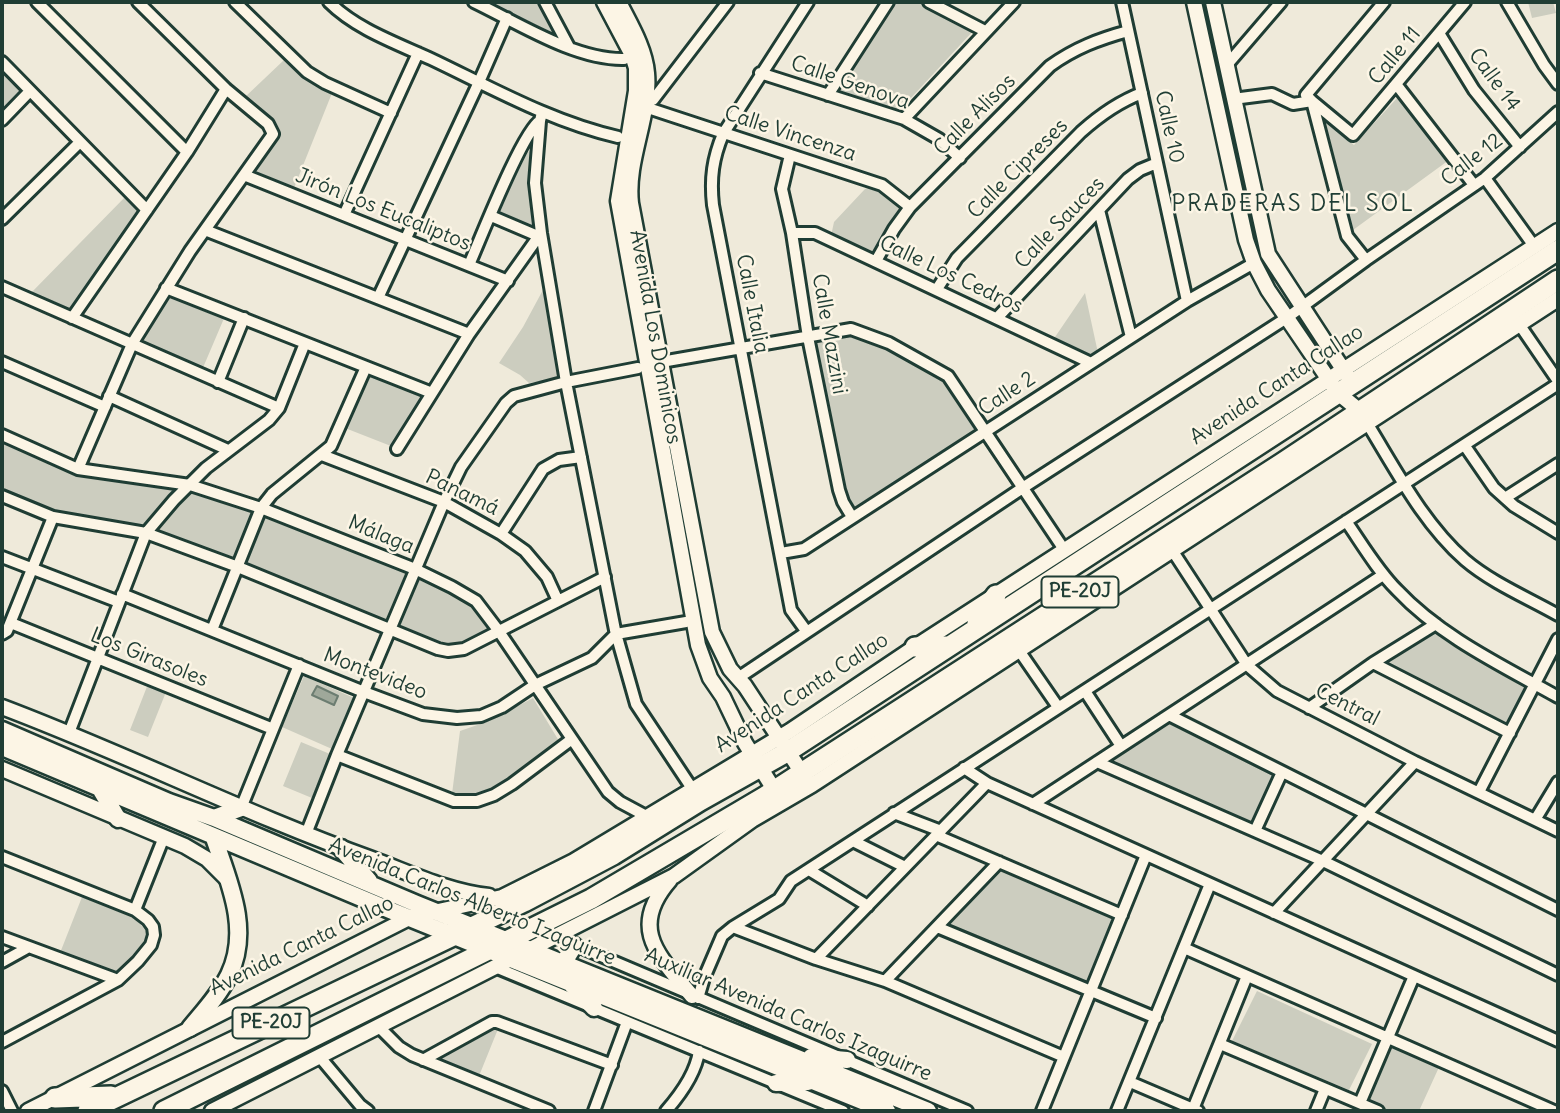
<!DOCTYPE html>
<meta charset="utf-8">
<style>
body{margin:0}
#map{position:relative;width:1560px;height:1113px;overflow:hidden;background:#efeada;font-family:Delius,sans-serif}
canvas{display:block}
.frame{position:absolute;inset:0;border:4px solid #1f3d34;pointer-events:none}
</style>
<div id="map">
<canvas width="1560" height="1113"></canvas>
<div class="frame"></div>
</div>
<script>
const c = document.querySelector('canvas').getContext('2d');
c.lineJoin = 'round';
function paint(path, color) {
  c.fillStyle = color;
  c.fill(path, 'evenodd');
}
function strokePath(path, color, width, dash) {
  c.strokeStyle = color;
  c.lineWidth = width;
  c.lineCap = dash ? 'butt' : 'round';
  c.setLineDash(dash || []);
  c.stroke(path);
}
function drawText(font, color, halo, rows, align = 'center') {
  c.font = font + ' Delius,sans-serif';
  c.lineWidth = 5;
  c.setLineDash([]);
  c.textBaseline = 'middle';
  c.strokeStyle = halo;
  c.fillStyle = color;
  for (const [text, x, y, turn = 0] of rows) {
    c.save();
    c.translate(x, y);
    c.rotate((+turn || 0) * Math.PI / 180);
    c.textAlign = isNaN(turn) ? turn : align;
    if (halo) c.strokeText(text, 0, 0);
    c.fillText(text, 0, 0);
    c.restore();
  }
}
const green = new Path2D(`
 M487,2h54l17,33z
 M893,2h25l56,28 -76,82 -61,-20z
 M1528,2h25l3,11 -24,5z
 M284,60l48,33 -38,95 -42,-17 27,-39 -35,-34z
 M2,62l28,29 -28,29z
 M1398,97l51,63 -96,70 -8,-14 -26,-100 35,29z
 M533,149l-2,33 1,43 -8,1 -26,-11 25,-60z
 M872,187l30,20 -28,49 -43,-20 3,-14 31,-33z
 M127,195l15,15 -71,101 -42,-16z
 M544,288l17,90 -32,5 -9,-8 -21,-12 24,-36z
 M1085,293l13,60 -7,6 -38,-19z
 M168,294l57,22 -23,54 -63,-27z
 M846,336c29,5 84,29 104,51 11,11 19,28 27,42l-123,82 -9,-14 -31,-155z
 M369,376l57,22 -30,50 -51,-20z
 M2,440l69,30 111,16 -32,33 -6,10 -83,-14 -59,-25z
 M190,490l65,19 -20,52 -80,-33z
 M264,511l144,59 -22,55 -144,-59z
 M417,574l57,30 18,24 -27,18 -16,3 -55,-20z
 M1435,630l95,55 -22,42 -126,-64z
 M304,676l50,22 -22,51 -50,-22z
 M148,684l18,8 -18,45 -18,-7z
 M533,698l26,43c-29,22 -67,63 -107,53l8,-63 29,-10z
 M1170,720l107,54 -24,52 -147,-65z
 M301,742l29,12 -18,44 -29,-12z
 M119,801l74,29 19,18 -6,6 -78,-38z
 M999,870l117,50 -27,66 -142,-58z
 M82,897l52,20 13,15c-2,18 -17,30 -29,42l-58,-21z
 M1257,991l115,53 -23,46 -117,-49z
 M492,1027l6,2 -19,47 -44,-17z
 M1389,1042l51,23 -21,46h-36l-19,-8z`);
const water = new Path2D(`
 M317,686l21,10 -4,9 -22,-10z`);
const street = new Path2D(`
 M37,2l150,150
 M235,2l72,70 18,11 66,30
 M329,2c27,27 67,41 102,57 61,29 121,63 187,78
 M474,2c44,21 101,58 150,57
 M545,2l24,45
 M929,2l56,29
 M1122,2l65,299
 M1507,2l37,63 14,19
 M1439,33l35,57 46,57
 M2,62l145,148
 M1226,66l55,-64
 M760,73l144,46 35,20 21,19
 M1396,84l78,101
 M828,95l60,-93
 M1233,99l39,-5 21,10 19,-3 41,34 112,-133
 M653,100l75,-98
 M651,109l231,76 28,22
 M542,112l-2,9 -5,62 6,50 25,149 49,248 21,74 57,86
 M904,119l110,-117
 M2,120l28,-29
 M790,155l-8,34 10,44 16,104 31,153 4,12 9,15
 M244,175l264,106
 M1485,178l49,68
 M1099,210l32,127
 M344,215l74,-162
 M491,216l47,20
 M2,219l78,-77
 M205,230l264,104
 M792,233h23l276,130
 M1366,260l-19,-24 -35,-135 -6,-6 78,-93
 M876,261l18,-32 16,-22 140,-141c25,-18 49,-27 78,-35
 M469,265c11,-25 54,-135 71,-144
 M2,287l277,121
 M166,288l266,105
 M937,289l20,-31 124,-126c19,-17 37,-30 61,-39
 M378,298l101,-216 28,-64
 M72,318l115,-166 39,-63
 M997,318l131,-139 12,-9 17,-7
 M1519,324l39,57
 M667,361l184,-32 38,14 59,33 117,175
 M2,362l103,45
 M218,382l26,-64
 M109,396l119,54
 M1367,423c29,47 56,100 98,137 27,23 63,38 93,55
 M2,435l76,34 112,16 71,23 154,61 37,18 24,14 22,29 110,162 12,10 28,15
 M1465,446l29,42 20,18 44,27
 M397,449l72,-115 72,-101
 M322,455l122,47 57,32 24,17 22,26 11,24
 M78,469l54,-125 58,-93 83,-117 -5,-10 -42,-35 -88,-87
 M2,496l51,21 93,16 92,34 200,82 10,2 16,-2 141,-72
 M1505,498l53,-34
 M1346,521c16,23 31,49 51,69 44,47 106,76 161,107
 M501,534l42,-65 16,-9 22,-3
 M1172,550l75,115 30,26 138,71 143,69
 M781,553l23,-4 383,-248 67,-38
 M2,557l117,45
 M122,594l242,98 59,22 34,4 24,-2 21,-9 33,-22 57,-27 24,-24 70,-12
 M11,623l262,106
 M212,630l49,-122 11,-14 59,-48 35,-79
 M807,632l-16,-22 -78,-405c-3,-27 0,-47 10,-71l85,-132
 M2,634l5,-3 46,-114
 M1018,649l40,58
 M1373,663l137,70
 M738,678l286,-191 264,-170 78,-57 119,-82 73,-66
 M1085,691l36,55
 M1309,708l64,-45 63,-39
 M1169,715l389,195
 M69,733l77,-200 28,-33 32,-32 63,-48 10,-12 26,-65
 M337,755l117,46h23l17,-6 18,-11 60,-45
 M1097,762l226,99 235,114
 M964,768l23,15
 M1479,792l79,-153
 M1033,804l350,-229
 M241,808l58,-143
 M894,813l47,18
 M1535,820l23,-38
 M1255,831l27,-59
 M306,834l31,-79 107,-253 17,-35 45,-64 8,-7 52,-14 72,-14
 M938,836l184,79
 M853,841l52,26
 M2,857l133,53 13,10 5,7 1,8 -3,10 -13,16 -20,19 -116,62
 M809,870l59,36
 M135,910l29,-73
 M1274,913l141,-151
 M733,927l83,32 69,22 179,76
 M937,927l219,91
 M2,937l116,43
 M556,937l411,174
 M1184,948l370,163
 M816,959l171,-176 571,258
 M2,962l27,-15
 M495,967l348,144
 M885,981l114,-119
 M698,998l6,-20 18,-42 11,-9 46,-28 12,-18 767,-497
 M378,1026l21,21 13,8 137,56
 M1220,1044l158,67
 M319,1056l41,49 8,6
 M423,1060l69,-38h5l115,43
 M1130,1082l68,29
 M2,1091l10,20
 M1360,1103l54,-127
 M1193,1109l54,-133
 M594,1111l33,-89
 M666,1111c14,-16 30,-38 33,-60
 M1042,1111l104,-256
 M1117,1111l93,-227
 M1316,1111l9,-22`);
const secondary = new Path2D(`
 M604,2l28,53 4,13v23l-18,110 80,444 12,33 13,19 22,46 30,48 6,3
 M619,2c11,22 26,46 28,71 4,43 -21,87 -16,130l81,429 18,37 15,17 61,93
 M1194,2l52,238 8,23 14,27 70,103 22,18 5,8
 M1213,2l55,252 80,123
 M2,707c125,47 244,107 370,152 38,14 77,33 117,37
 M2,769l183,77 22,13 20,20
 M670,880c-43,49 -10,77 22,116
 M28,1111l383,-194 91,-20 72,-36 216,-130 125,-84 643,-416
 M212,1111l462,-235 78,-56 60,-35 746,-486`);
const primary = new Path2D(`
 M2,730l167,72 45,16 203,86 511,207
 M2,747l390,164 495,200
 M99,787l19,32
 M214,818l27,-10
 M341,848l28,33
 M564,962l10,-16
 M572,985l22,23
 M190,1028c14,-17 29,-33 39,-53 22,-45 0,-93 -15,-137
 M811,1057l36,3
 M776,1083l32,-1`);
const highway = new Path2D(`
 M977,623l19,-28
 M915,647l32,-1
 M55,1098l56,-2
 M88,1111l436,-209 89,-47 87,-54 87,-49 771,-502
 M164,1111l427,-212 173,-102 518,-334 276,-183`);
const shields = [
 [1080,592,77],
 [271,1023,77]
];
const shieldNames = [
 ["PE-20J",1080,592],
 ["PE-20J",271,1023]
];
const streetNames = [
 ["Calle 11",1395,56,-50],
 ["Calle 14",1494,80,54],
 ["Calle Genova",850,83,19],
 ["Calle Alisos",975,115,-45],
 ["Calle 10",1169,127,78],
 ["Calle Vincenza",790,134,18],
 ["Calle 12",1472,160,-38],
 ["Calle Cipreses",1018,169,-45],
 ["Jirón Los Eucaliptos",383,210,22],
 ["Calle Sauces",1060,223,-46],
 ["Calle Los Cedros",951,275,25],
 ["Calle Italia",752,304,79],
 ["Calle Mazzini",829,334,80],
 ["Avenida Los Dominicos",655,337,80],
 ["Avenida Canta Callao",1277,385,-33],
 ["Calle 2",1007,394,-33],
 ["Panamá",462,493,26],
 ["Málaga",381,535,22],
 ["Los Girasoles",149,658,22],
 ["Montevideo",375,674,21],
 ["Avenida Canta Callao",802,693,-33],
 ["Central",1347,705,27],
 ["Avenida Carlos Alberto Izaguirre",472,902,22],
 ["Avenida Canta Callao",302,946,-26],
 ["Auxiliar Avenida Carlos Izaguirre",788,1015,23]
];
const neighbourhoodNames = [
 ["PRADERAS DEL SOL",1293,204]
];
paint(green, '#cccdbf');
paint(water, '#9fa89a');
strokePath(water, '#6c7d71', 2);
strokePath(street, '#1f3d34', 16);
strokePath(secondary, '#1f3d34', 19);
strokePath(primary, '#1f3d34', 21);
strokePath(highway, '#1f3d34', 24);
strokePath(street, '#fcf5e5', 10);
strokePath(secondary, '#fcf5e5', 14);
strokePath(primary, '#fcf5e5', 16);
strokePath(highway, '#fcf5e5', 19);
for (const [x, y, w] of shields) {
  const box = new Path2D();
  box.roundRect(x - w / 2, y - 15.5, w, 31, 5);
  c.fillStyle = '#fcf5e5';
  c.fill(box);
  strokePath(box, '#1f3d34', 2);
}
drawText('bold 19px', '#1f3d34', null, shieldNames);
drawText('21px', '#1f3d34', '#fcf5e5', streetNames);
c.letterSpacing = '2px';
drawText('23px', '#1f3d34', '#fcf5e5', neighbourhoodNames);
c.letterSpacing = '0px';
</script>
